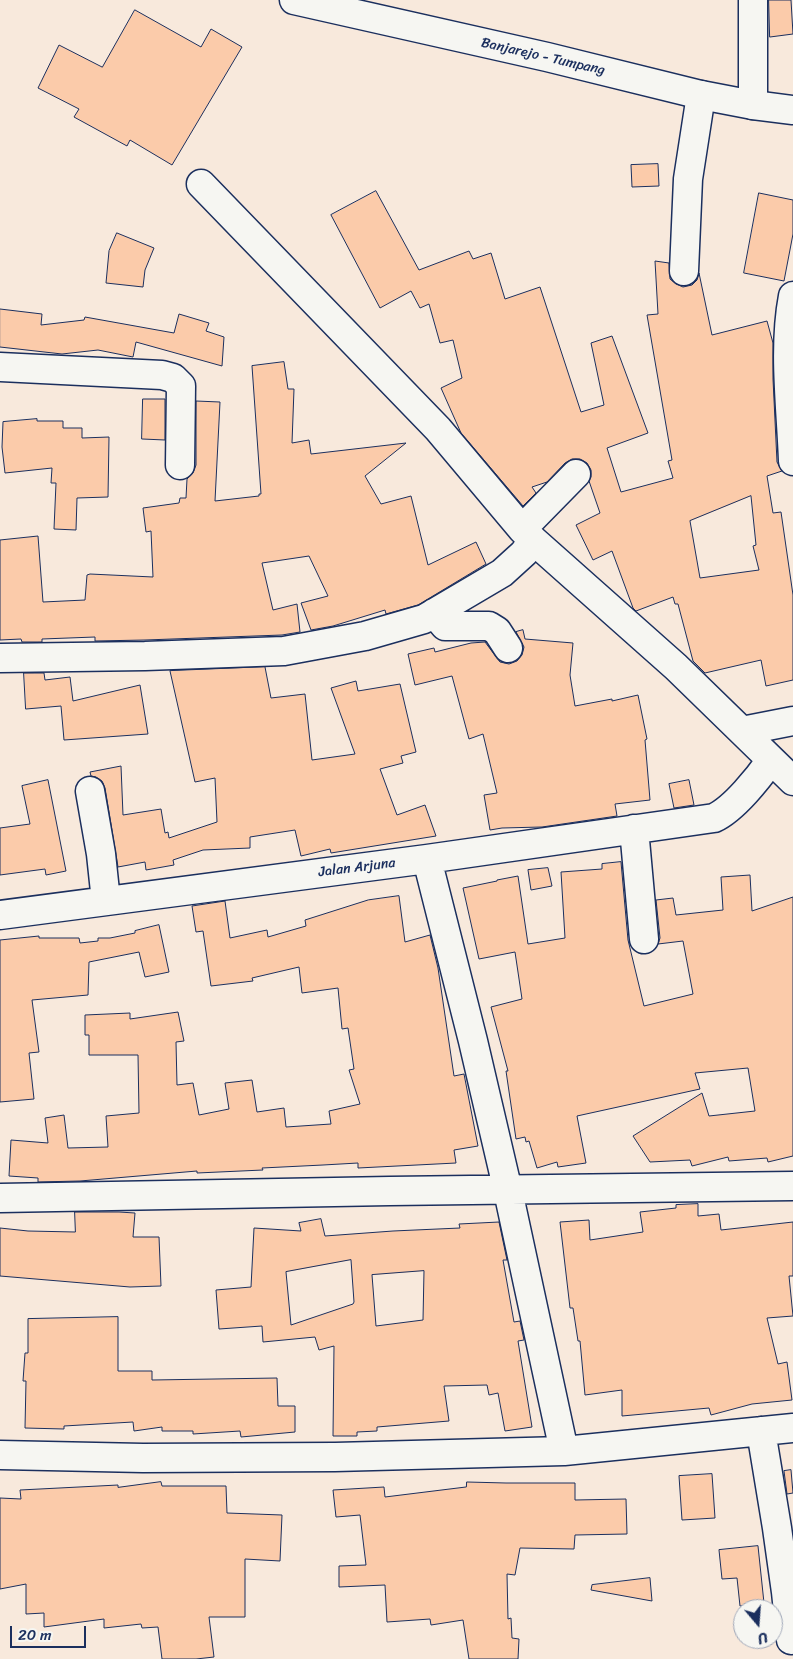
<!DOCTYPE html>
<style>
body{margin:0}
#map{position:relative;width:793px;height:1659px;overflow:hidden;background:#f8e9dc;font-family:Sriracha,sans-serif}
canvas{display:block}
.north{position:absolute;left:733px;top:1599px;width:50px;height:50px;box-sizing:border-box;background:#f6f6f2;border:1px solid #9ea6b7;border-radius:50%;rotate:162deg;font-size:14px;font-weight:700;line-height:20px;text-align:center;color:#1b2f5e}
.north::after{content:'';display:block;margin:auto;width:18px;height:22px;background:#1b2f5e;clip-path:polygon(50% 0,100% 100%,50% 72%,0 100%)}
.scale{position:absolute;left:10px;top:1626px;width:76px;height:22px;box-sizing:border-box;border:2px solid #1b2f5e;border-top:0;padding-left:6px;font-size:15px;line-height:18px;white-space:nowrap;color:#1b2f5e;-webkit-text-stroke:4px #f6f6f2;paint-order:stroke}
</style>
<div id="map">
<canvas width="793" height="1659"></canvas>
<div class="north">U</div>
<div class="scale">20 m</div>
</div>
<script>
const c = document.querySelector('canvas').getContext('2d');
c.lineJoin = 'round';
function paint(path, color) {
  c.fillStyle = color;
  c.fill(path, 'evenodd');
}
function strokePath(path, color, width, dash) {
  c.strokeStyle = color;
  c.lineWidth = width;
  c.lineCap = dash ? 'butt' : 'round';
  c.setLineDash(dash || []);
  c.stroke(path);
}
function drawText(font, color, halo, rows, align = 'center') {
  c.font = font + ' Sriracha,sans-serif';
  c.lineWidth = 4.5;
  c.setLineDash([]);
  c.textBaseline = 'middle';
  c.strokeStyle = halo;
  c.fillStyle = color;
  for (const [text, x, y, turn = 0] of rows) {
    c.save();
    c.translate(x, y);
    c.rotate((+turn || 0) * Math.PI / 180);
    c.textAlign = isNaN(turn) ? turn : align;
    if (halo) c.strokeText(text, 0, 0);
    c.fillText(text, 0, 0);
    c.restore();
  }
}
const building = new Path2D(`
 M769,0h22l2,34 -23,3z
 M135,10l66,37 10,-18 31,18 -70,118 -42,-25 -3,6 -53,-29 5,-8 -41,-21 21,-43 43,22z
 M658,164l1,22 -27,1 -1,-22z
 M376,191l43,79 50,-19 4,8 18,-6 14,46 35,-12 41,125 23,-7 -13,-62 21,-7 36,97 -41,15 14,44 52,-14 -5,-17 4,-1 -25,-145 11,-1 -3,-53 14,2 1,16 6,5 7,3 9,-2 5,-5 2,-7 13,62 55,-14 6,22v36l4,83 5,9 -15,5 6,37 8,-1 12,83v85l-27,6 -5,-26 -56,13 -12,-12 -15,-57h-3l-2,-7 -37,14 -3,-3 -21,-57 -19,9 -17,-35 24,-12 -11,-32 2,-4v-7l-4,-7 -7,-4h-8l-7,4 -18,19 -15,5 4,6 -13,13 -62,-73 -20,-45 21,-10 -9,-38 -13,3 -11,-39 -9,4 -9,-17 -31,17 -49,-93zM751,496l5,49 -3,1 6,24 -59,8 -10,-57z
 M759,193l34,7v34l-9,47 -40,-8z
 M117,233l37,15 -9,22 -2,17 -37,-4 3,-32z
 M0,309l42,5 -1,11 43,-5 1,-3 89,16 5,-19 30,9 -3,8 18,6 -2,29 -86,-24 -3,15 -35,-7 -36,4 -62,-7z
 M284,362l4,27h6l-2,54 17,-3 2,14 95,-11 -41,33 16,28 30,-8 17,69 48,-23 10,22 -68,41 -32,9 -1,-4 -52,16 -22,4 -10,-27 27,-7 -19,-40 -47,7 11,47 24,-6 3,28 -18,3 -137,5 -50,1v-4l-53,2v3h-20l-1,-3 -21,1v-100l38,-4 5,66 42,-2 2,-25 3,-1 63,3 -2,-46 -5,1 -3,-24 36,-5 1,-5h6l1,-19 6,-6 3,-8v-64l24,1 -5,99 44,-5v-2h2l-9,-128z
 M143,399h22v41l-23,-1z
 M37,419v2h26v7h19v10l27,-1 -1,60 -31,1 -1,32 -22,-1 2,-46h-5l1,-15 -47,5 -3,-26 1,-25z
 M523,630l2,9 48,4 -3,32 5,31 37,-7v2l26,-6 9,44 -2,1 5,60 -35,4 2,12 -75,11 -40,1 -12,2 -6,-35 13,-2 -14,-59 -14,5 -17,-63 -37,9 -7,-31 26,-6 1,4 36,-9 14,-1 15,20 9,2 8,-3 5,-6 2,-8 -8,-15z
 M265,667l6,31 34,-4 7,66 43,-6 -24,-66 25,-7 2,10 42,-7 16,68 -15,4 2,7 -23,6 17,46 28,-10 11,31 -105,17 -1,-4 -29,7 -6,-26 -45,7v11l-47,2 -30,10 1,5 -28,5 -1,-8 -27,5 -13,-79 -3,-7 -6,-4 -5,-1 -1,-4 31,-6 2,49 38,-6 4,24 3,-1 1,6 48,-16 -2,-44 -20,4 -25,-111z
 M24,673h20l1,7 25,-3 3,24 67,-16 8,49 -84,6 -3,-34 -35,3z
 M48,780l18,91 -20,4 -1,-6 -45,6v-47l30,-4 -8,-38z
 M689,780l5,25 -20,3 -5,-24z
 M621,862l7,78 16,66 49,-12 -10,-53 -25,3 2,-6 -4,-38 17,-2 3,17 47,-5 -2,-33 29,-2 2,36 41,-14v259l-25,6 -1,-4 -38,3 -1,-4 -36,9 -2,-6 -40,2 -17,-26 69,-43 7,23 46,-5 -7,-43 -53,5 5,16 -123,27 9,47 -28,4 -1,-5 -20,6 -8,-27 -3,1 -1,-5 -9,2 -10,-68h2l-17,-64 31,-8 -7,-47 -36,7 -16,-71 34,-7v-1l21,-4 10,68 37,-6 -4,-66 41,-3v-5z
 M548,868l4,18 -21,4 -3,-20z
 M399,896l6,46 25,-7 8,33 16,108 10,-2 14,72 -24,4 2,13 -98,5v-5l-35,2 -61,3 1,2 -66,3v-2l-117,10 -42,1v-4l-29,-2 2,-36 37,3 -3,-25 19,-3 4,33 40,-1 -2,-31 33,-3 -1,-58h-49v-20h-4v-20l45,-2v6l48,-7 6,29 -8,1 1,43 16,-2 6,32 30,-6 -4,-26 27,-3 5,32 27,-4 2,19 45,-3 -2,-13 31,-7 -11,-34 5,-1 -6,-41 -6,1 -4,-41 -36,5 -3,-26 -47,11 1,3 -42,5 -8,-55 -7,1 -4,-26 33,-5 5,37 37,-8 1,7 38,-11 -1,-6 63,-20z
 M159,925l10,47 -24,5 -6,-25 -50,10 -1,33 -56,5 7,52 -10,1 5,46 -34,3v-162l39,-4v2h40l1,5 18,-2v-3h12l25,-5v-2z
 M698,1204v12l21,-2 2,16 72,-8v54h-4l4,40 -26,2 11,46 9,-2 5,38 -40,4 -41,11 -2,-7 -87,8v-26l-37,5 -5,-54h-2l-5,-33h-3l-10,-86 29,-2 1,20 53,-8 -3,-20 36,-4v-3z
 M75,1212h44l16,1 -2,24h26l2,49 -31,1 -130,-11v-48l28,3 47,1z
 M321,1219l4,17 68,-5 67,-3 -1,-4 40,-2 8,38h-4l11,62 6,-1 4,19 -6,1 14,86 -27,4 -7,-38 -9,2 -2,-10 -43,1 5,35 -72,6v4l-20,1v4h-24l1,-90 -15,4 -4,-13 -52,5 -1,-16 -43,3 -3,-39 35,-3 3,-59 47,3 -2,-8zM351,1260l3,42 -1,2 -62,21 -5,-53zM424,1271l-1,49 -47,6 -4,-51z
 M118,1317v54h34v9l125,-2 1,28h17v26l-54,5 -1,-6 -47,3v-3h-31v-4l-28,4 -1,-9 -69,4v3l-39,-1 1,-47h-3l2,-28h3v-34z
 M791,1470l2,23 -6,1 -3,-23z
 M712,1474l3,44 -33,2 -3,-44z
 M161,1482l1,4h64l1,27 55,2 -2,46 -35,-2v58h-36l5,40 -18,2h-34l-4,-32 -16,1 -1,-4 -37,4v-9l-60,8v-14l-18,1v-30l-26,5v-91l21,1 -1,-9 98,-5v2z
 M467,1482l39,1h69v17l51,-1 1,35 -52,1 -1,14 -54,-1 -5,27 -8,-1 1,45 3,-1 1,20 7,1 -1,20h-49l-6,-39 -32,5 -1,-6 -43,3 -2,-37 -46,2v-21l27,-1 -6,-50 -24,2 -3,-27 51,-3 1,10 81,-10z
 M758,1546l6,57 -24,3 -3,-28 -15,1 -3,-29z
 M650,1578l2,23 -61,-11 1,-5z`);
const minor = new Path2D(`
 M753,0v105
 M684,271l4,-92 13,-84
 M793,296c-10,53 -2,111 0,165
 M0,367l162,8 11,3 8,8 -1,79
 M522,529l54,-55
 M533,540l143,127 117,114
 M434,613l11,13h44l8,5 11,17
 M0,658l145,-2 139,-5 81,-15 59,-17 78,-46 22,-20 9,-13 -11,-11 -84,-100 -237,-245
 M742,731l51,-10
 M90,791l11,63 5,47
 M634,829l10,110
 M427,859l46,182 35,150 56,260
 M0,915l427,-56 287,-41c20,-9 45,-41 57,-58
 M0,1198l390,-7 403,-5
 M761,1431l16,97 9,64 5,48
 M0,1455l143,3 192,-1 229,-6 229,-23`);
const secondary = new Path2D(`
 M294,0l253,57 154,38 52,10 40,5`);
const streetNames = [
 ["Banjarejo - Tumpang",543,57,13],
 ["Jalan Arjuna",357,868,-7]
];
paint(building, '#fbcbaa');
strokePath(building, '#1b2f5e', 1);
strokePath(minor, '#1b2f5e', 31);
strokePath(secondary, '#1b2f5e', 31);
strokePath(minor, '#f6f6f2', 28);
strokePath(secondary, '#f6f6f2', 28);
drawText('14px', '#1b2f5e', '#f6f6f2', streetNames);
</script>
